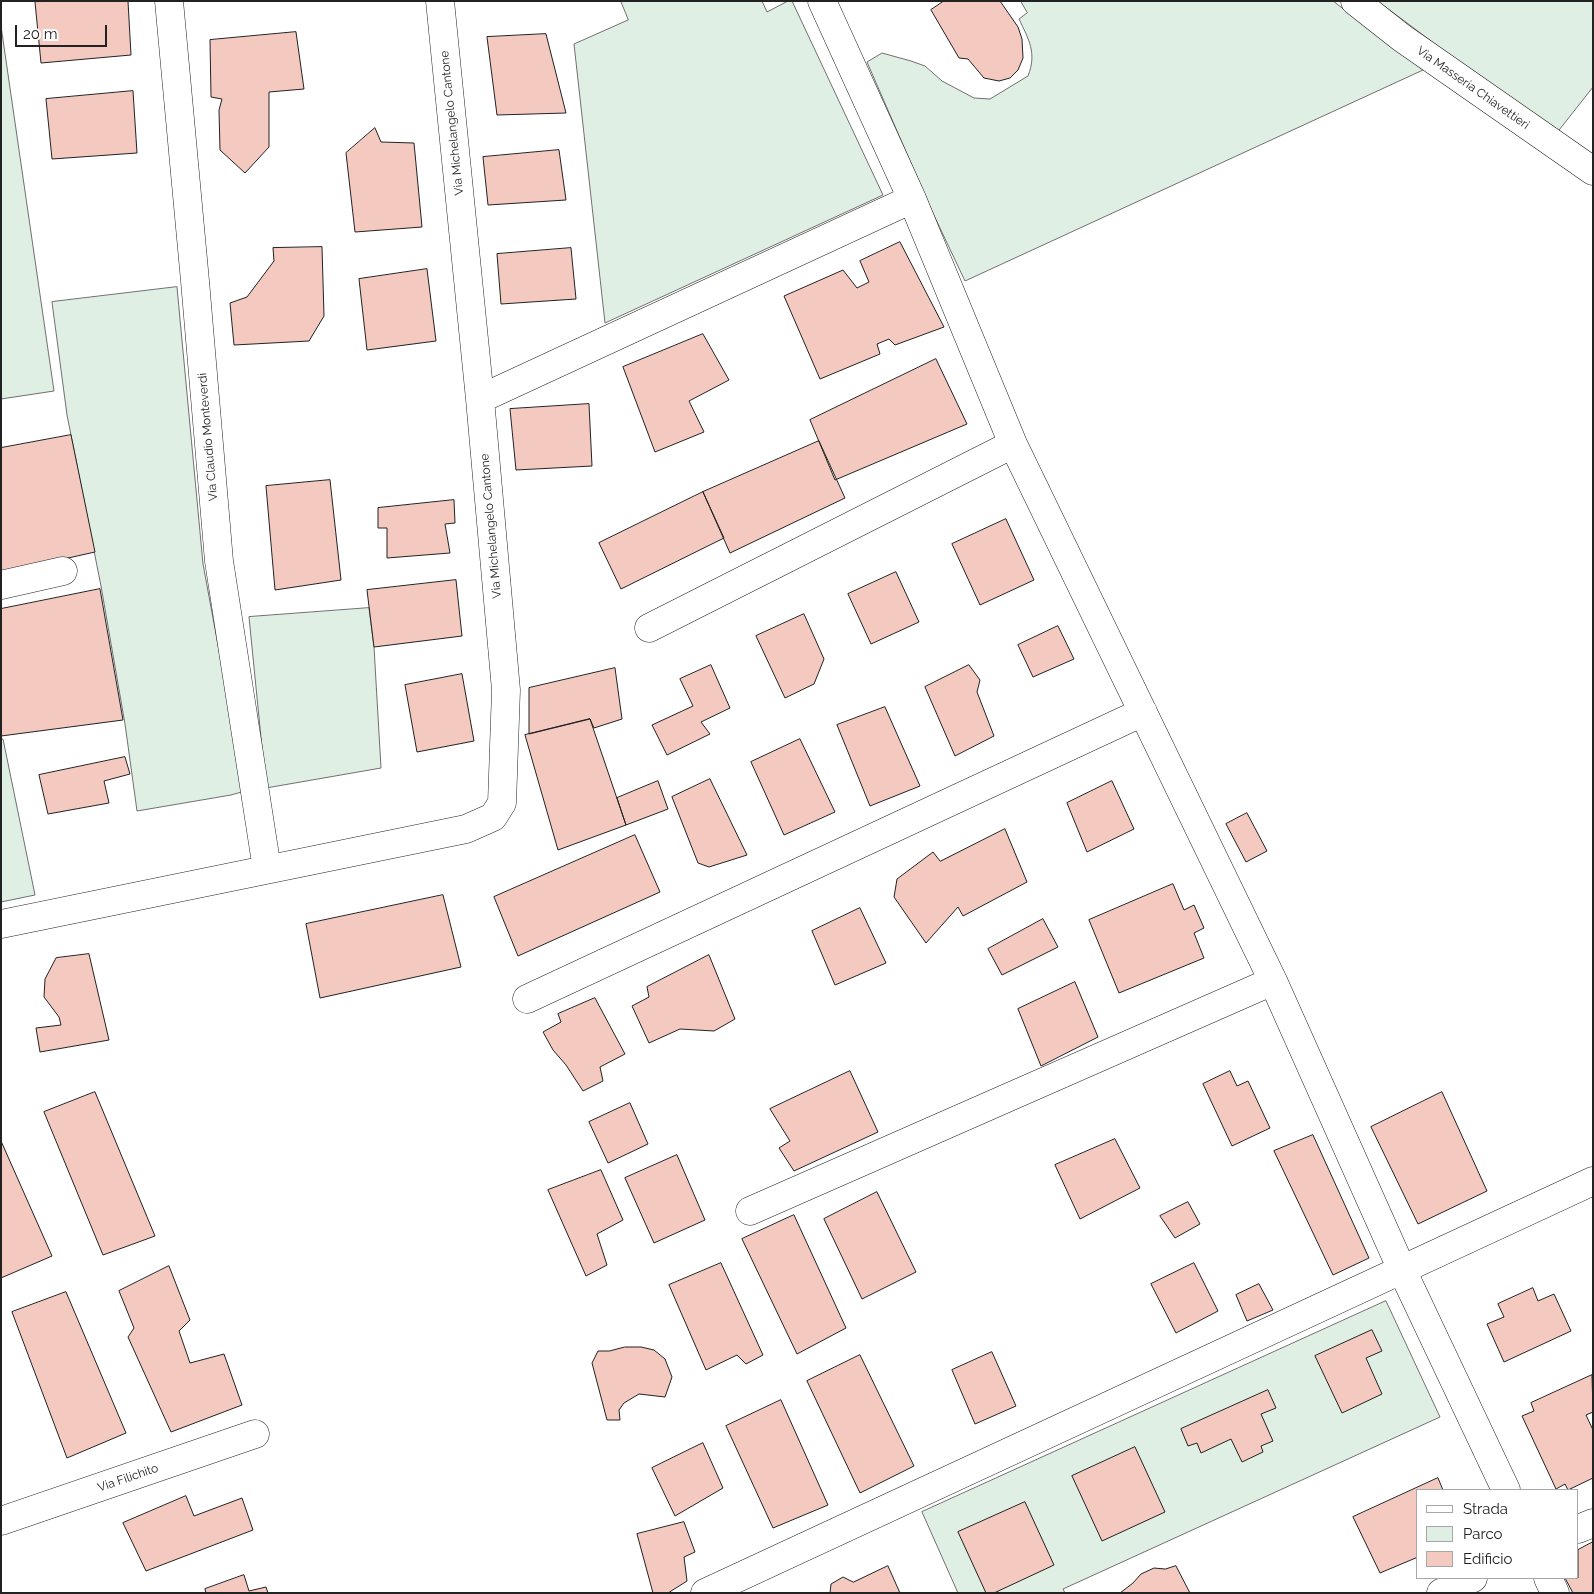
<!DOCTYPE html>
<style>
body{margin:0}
#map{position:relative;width:1594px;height:1594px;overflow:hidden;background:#fff;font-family:Raleway,sans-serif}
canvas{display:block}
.frame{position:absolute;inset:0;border:2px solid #222;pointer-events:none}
.legend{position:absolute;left:1416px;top:1489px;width:162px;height:90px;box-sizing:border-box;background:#fff;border:1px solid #a7a7a7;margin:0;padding:6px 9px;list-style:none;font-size:15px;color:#222}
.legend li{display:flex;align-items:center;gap:10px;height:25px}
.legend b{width:25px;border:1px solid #a7a7a7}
.scale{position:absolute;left:15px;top:25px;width:92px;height:22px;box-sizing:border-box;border:2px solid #222;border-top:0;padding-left:6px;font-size:15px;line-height:18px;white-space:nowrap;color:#222;-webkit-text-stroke:4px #fff;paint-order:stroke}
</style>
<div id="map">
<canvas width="1594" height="1594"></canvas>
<div class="frame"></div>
<ul class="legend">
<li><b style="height:6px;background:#fff"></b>Strada</li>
<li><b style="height:14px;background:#e0efe3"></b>Parco</li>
<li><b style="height:14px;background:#f3c9c0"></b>Edificio</li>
</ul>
<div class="scale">20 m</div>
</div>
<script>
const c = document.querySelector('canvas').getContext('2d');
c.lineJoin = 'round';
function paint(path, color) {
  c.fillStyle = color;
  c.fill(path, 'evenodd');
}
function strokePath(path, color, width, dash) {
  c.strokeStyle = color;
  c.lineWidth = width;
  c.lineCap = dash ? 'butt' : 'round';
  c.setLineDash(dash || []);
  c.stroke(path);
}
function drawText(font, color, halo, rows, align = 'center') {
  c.font = font + ' Raleway,sans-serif';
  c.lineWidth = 4;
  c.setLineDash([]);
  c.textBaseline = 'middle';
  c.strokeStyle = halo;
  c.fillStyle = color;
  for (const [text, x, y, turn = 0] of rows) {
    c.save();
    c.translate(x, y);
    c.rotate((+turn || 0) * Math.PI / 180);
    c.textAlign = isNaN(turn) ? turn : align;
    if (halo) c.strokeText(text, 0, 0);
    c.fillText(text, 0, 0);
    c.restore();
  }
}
const green = new Path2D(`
 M621,1h141l5,11 21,-11h4l91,194 -278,128 -31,-279 54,-24z
 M1021,1h312l90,69 -458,211 -34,-72 -64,-147 15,-9 29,8 14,5 17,15 32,17 16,1 38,-23c9,-23 1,-36 -9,-57l8,-6z
 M1378,1h215v86l-37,47z
 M1,26l53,365 -53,8z
 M177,287l26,277 42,227 -14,4 -94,16 -12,-87 -24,-138 -34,-171 -15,-113z
 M369,608l5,39 7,121 -115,20 -17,-171z
 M1,739h2l32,156 -34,7z
 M1386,1301l54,116 -377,172 2,4h-107l-36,-81z`);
const building = new Path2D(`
 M128,1l3,54 -90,8 -6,-61z
 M944,1h56l18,26 4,12 1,19 -5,12 -8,8 -11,3 -15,-3 -16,-19 -9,-1 -28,-48z
 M296,32l8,57 -35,3v55l-24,26 -25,-23 -1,-40 3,-11 -11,-2 -1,-57z
 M546,34l20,79 -69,2 -10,-78z
 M133,91l4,62 -85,6 -6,-60z
 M375,128l6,14 33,1 8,84 -67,5 -9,-79z
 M559,150l7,50 -78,5 -5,-48z
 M900,242l44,85 -49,18 -6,-6 -12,5 3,10 -60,25 -36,-83 59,-26 14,18 12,-6 -9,-21z
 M322,247l2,69 -15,25 -75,4 -4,-42 17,-6 27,-36 -1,-13z
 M571,248l5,51 -75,5 -4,-50z
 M427,269l9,72 -69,9 -8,-71z
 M703,334l26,46 -40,21 15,31 -49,20 -32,-85z
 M936,359l31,65 -132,56 -25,-60z
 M589,404l3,62 -76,4 -6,-61z
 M71,435l24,117 -94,21v-125z
 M819,441l26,57 -115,55 -27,-61z
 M330,480l11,100 -66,10 -9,-104z
 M703,492l21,46 -103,51 -22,-46z
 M454,500l1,23 -10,1 5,29 -63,5v-30h-9v-20z
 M1006,519l28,61 -54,25 -28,-61z
 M896,572l23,50 -48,22 -23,-50z
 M456,580l6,56 -88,11 -7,-57z
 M100,589l23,131 -122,16v-127z
 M804,614l20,45 -10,25 -29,14 -29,-62z
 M1058,626l16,33 -41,18 -15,-32z
 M711,665l19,43 -29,14 9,12 -43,21 -15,-30 41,-19 -13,-27z
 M969,665l11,15 -3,12 17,44 -39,20 -30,-69z
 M615,668l7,51 -28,9 -4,-9 -61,15v-46z
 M462,674l12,67 -57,11 -12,-67z
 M885,707l35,79 -50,20 -33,-81z
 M590,719l36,106 -68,25 -33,-115z
 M800,739l35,73 -51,23 -33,-73z
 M125,757l5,17 -26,7 5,22 -61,11 -9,-39z
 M710,779l37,76 -38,12 -11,-4 -26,-66z
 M658,781l10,28 -42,16 -9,-27z
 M1112,781l22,48 -47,23 -20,-49z
 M1247,813l20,38 -21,11 -20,-38z
 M1005,829l22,53 -64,34 -5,-9 -32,36 -32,-46 3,-18 36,-27 7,9z
 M635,835l25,57 -142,64 -24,-59z
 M1173,884l11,26 10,-5 10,23 -10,5 10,25 -85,35 -30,-73z
 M443,895l18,72 -141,31 -14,-74z
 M860,908l26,55 -51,22 -23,-54z
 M1043,919l15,28 -56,28 -14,-26z
 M89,954l20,86 -69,12 -4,-24 25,-3 -2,-8 -15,-20 1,-18 11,-21z
 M709,955l26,64 -21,12 -34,-2 -31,14 -17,-37 17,-9 -2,-10z
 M1075,982l23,55 -57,29 -23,-57z
 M595,998l30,56 -25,13 3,14 -20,10 -17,-26 -13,-15 -10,-18 18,-10 -3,-8z
 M850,1071l28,61 -84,39 -15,-23 11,-7 -20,-32z
 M1230,1071l7,15 11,-5 22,47 -38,18 -29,-62z
 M95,1092l60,144 -52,19 -59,-143z
 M1442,1092l45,99 -69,33 -47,-97z
 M630,1103l18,41 -40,19 -19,-41z
 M1313,1135l56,123 -36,17 -59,-124z
 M1115,1139l25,49 -60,31 -25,-54z
 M1,1141l51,115 -51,22z
 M677,1155l28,65 -51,23 -29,-65z
 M601,1170l22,50 -26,14 10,31 -21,11 -38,-86z
 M877,1192l39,80 -54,27 -38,-80z
 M1188,1202l12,22 -25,14 -15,-22z
 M794,1215l52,113 -49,26 -55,-115z
 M721,1263l42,92 -17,9 -9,-9 -31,15 -37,-85z
 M1194,1263l24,48 -42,22 -25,-49z
 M169,1266l21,54 -11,11 11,32 34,-9 18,51 -71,27 -43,-95 6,-9 -15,-37z
 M1259,1284l14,26 -26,11 -11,-26z
 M1533,1288l5,13 16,-7 17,37 -67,31 -17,-38 17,-7 -6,-13z
 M66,1292l60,141 -59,25 -55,-146z
 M1372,1330l10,21 -16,7 16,36 -40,19 -27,-57z
 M625,1347h16l13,3 11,9 7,18 -7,20 -26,-3 -15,9 -5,7 1,10h-13l-15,-57 6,-12h11z
 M992,1352l24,54 -41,18 -23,-54z
 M860,1355l54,111 -54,27 -53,-112z
 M1592,1375l1,37 -7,3 7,15v48l-25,12 -3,-6 -9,5 -34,-73 12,-5 -3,-8z
 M1268,1390l8,18 -15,6 12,27 -12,5 2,6 -21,10 -11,-23 -30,14 -4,-10 -9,3 -7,-17z
 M781,1400l47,105 -55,23 -47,-102z
 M703,1443l20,45 -48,28 -23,-48z
 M1135,1447l30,65 -63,29 -30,-65z
 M1438,1478l5,12h-25v67l-38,16 -27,-56z
 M186,1496l8,20 48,-18 11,32 -107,41 -23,-48z
 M1025,1502l29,63 -60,28h-8l-28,-61z
 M684,1522l11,30 -11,5 3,24 -19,12h-15l-16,-59z
 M1593,1542v51h-20l-8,-15h13v-28z
 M888,1566l12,27h-70l1,-9 12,-7 10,5z
 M1176,1566l14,27h-70l13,-10 8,-9 13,-6 11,1z
 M244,1575l5,16 17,-4 2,6h-62l-1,-4z`);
const minor = new Path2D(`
 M169,1l26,280 24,280 48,308
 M822,1l90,198 101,245 260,537 129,289 104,220
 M1355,1l47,37 191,133
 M480,399l432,-200
 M1,585l62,-14
 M649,628l364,-184
 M1,924l465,-95 27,-12 9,-14 4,-113 -26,-291 -40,-398
 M527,999l616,-287
 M750,1211l523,-230
 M1,1521l254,-87
 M1578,1529l15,-6
 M1548,1578l7,15
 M705,1593l888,-412
 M1441,1593l32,-15`);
const streetNames = [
 ["Via Masseria Chiavettieri",1473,88,35],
 ["Via Michelangelo Cantone",452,123,-96],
 ["Via Claudio Monteverdi",208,437,-95],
 ["Via Michelangelo Cantone",491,526,-95],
 ["Via Filichito",128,1478,-19]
];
paint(green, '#e0efe3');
strokePath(green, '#6f6f6f', 1);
paint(building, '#f3c9c0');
strokePath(building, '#222', 1);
strokePath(minor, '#222', 29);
strokePath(minor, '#fff', 28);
drawText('12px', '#222', '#fff', streetNames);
</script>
